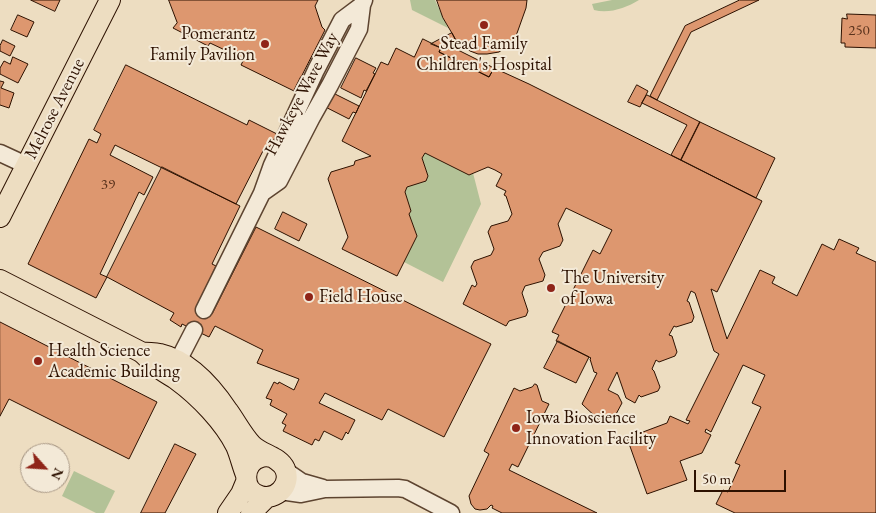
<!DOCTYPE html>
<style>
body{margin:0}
#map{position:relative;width:876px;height:513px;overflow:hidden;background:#edddc1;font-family:"EB Garamond",serif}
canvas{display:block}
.north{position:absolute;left:20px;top:443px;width:50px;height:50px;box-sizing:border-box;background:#f3e9d7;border:1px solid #a49381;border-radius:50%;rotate:116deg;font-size:14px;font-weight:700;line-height:20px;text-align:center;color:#2d1100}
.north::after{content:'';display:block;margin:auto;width:18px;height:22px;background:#8f2418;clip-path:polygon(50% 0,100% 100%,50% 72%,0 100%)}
.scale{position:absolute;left:694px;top:470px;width:92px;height:22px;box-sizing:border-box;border:2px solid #2d1100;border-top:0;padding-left:6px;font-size:15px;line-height:18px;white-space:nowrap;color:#2d1100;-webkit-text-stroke:4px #f3e9d7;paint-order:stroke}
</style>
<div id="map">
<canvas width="876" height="513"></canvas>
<div class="north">N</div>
<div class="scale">50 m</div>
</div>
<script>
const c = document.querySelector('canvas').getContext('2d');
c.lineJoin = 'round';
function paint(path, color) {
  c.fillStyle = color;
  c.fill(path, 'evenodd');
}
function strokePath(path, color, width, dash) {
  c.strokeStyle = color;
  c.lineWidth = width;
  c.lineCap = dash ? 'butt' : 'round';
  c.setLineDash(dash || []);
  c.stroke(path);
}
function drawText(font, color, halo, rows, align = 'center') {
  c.font = font + ' "EB Garamond",serif';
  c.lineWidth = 4;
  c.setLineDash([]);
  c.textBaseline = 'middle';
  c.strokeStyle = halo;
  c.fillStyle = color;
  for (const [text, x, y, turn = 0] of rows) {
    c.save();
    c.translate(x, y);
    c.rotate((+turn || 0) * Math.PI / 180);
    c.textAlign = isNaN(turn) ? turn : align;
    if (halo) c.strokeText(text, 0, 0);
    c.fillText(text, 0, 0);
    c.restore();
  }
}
const green = new Path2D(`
 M410,0h25l13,28 -36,-18z
 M612,0h27c-13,8 -30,14 -45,10l-2,-6z
 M425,153l44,22 4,-2 8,31 -38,78 -39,-20 13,-26 -8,-22 2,-3 -6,-19 2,-5 19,-6 2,-5 -6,-18z
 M74,471l41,20 -11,22h-8l-34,-17z`);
const building = new Path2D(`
 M31,0h29l-5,11z
 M169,0h149l-3,6 7,21 3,3 -31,61 -53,-26 3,-6 -34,-16 -2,3 -35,-18 4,-5z
 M437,0h90l-1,8 -10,28 -7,9 -10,7 -12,2h-9l-8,-3 -14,-11 -13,-22z
 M740,0h19l-68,32 -34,68 -7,-4 35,-70z
 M847,14l29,1v33l-31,-1v-4h-4l1,-25 5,1z
 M18,15l16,7 -7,15 -16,-7z
 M452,33l3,6 -8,3 1,3 46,23 -5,9 -50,-25 2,-4 -10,-4z
 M423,39l18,9 -2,4 50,25 5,-9 35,16 233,117 -45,91 -6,-3 16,50 33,-69 15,7 -3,6 25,13 25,-52 12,6 5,-11 20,9 -3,5 20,9v251h-141l-19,-9 7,-14 5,2 12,-27 -5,-2 26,-56 -9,-4 13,-28 -22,-10 -32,67 -5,-3 -1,3 6,3 -9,18 -22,8 7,19 -40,14 -20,-56 40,-15 3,-7 18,8 2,-3 -4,-1 33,-66 -5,-3 -19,-58 -4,-2 -4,10 2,1 5,15 -2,5 -16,5 -2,-1 -5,9 3,1 5,16 -2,4 -16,6 -3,-2 -4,9 2,2 6,16 -2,4 -17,6 -2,-2 -4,8 -9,-5 -9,-26 -9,18 10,5 4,8 -7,13 -15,5 -18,-17 15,-31 -3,-1 -4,-13 1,-1 -35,-17 3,-6 -7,-3 41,-82 7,4 12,-24 -46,-22 -8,16 5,16 -3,6 -17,6 -4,7 6,16 -2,6 -18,5 -3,7 6,18 -2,5 -17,5 -3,5 -43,-22 9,-19 3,2 2,-3 -6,-17 3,-6 17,-6 3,-6 -6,-17 3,-6 17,-5 4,-7 -6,-18 -2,-1 2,-4 -10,-5 6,-12 -7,-4 -7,-3 -19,8 -44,-22 -3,5 6,18 -2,5 -19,6 -2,5 6,19 -2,3 8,22 -20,40 -55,-27 6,-12 -20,-58 3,-7 23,-7 1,-4 16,-5 -29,-15 39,-79 7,3 8,-17 18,9z
 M3,40l12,6 -5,10 -10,-5v-5z
 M13,57l15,7 -10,19 -18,-9v-6l4,-7 6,3z
 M356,58l20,10 -3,5 2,1 -9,17 -2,-1 -3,8 -20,-10z
 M126,65l121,60 2,-5 28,14 -7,13 -4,-2 -30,59 -121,-59 -5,10 43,22 -9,18 -5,-3 -39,82 7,3 -11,21 -68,-34 61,-125 8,4 4,-9 -7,-4z
 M301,77l58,29 -3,7 -3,-1 -4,7 -55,-28z
 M0,81l4,1 -3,6 13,5 -5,15 -9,-3z
 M637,85l11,6 -8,16 -12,-5z
 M647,95l53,27 -19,38 -10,-5 16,-30 -45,-22z
 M700,122l75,36 -19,40 -75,-38z
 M162,167l78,39 -28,58 4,2 -19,40 15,8 44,-87 235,117 -47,93 -56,-28 -6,11 -57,-27 -6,10 36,17 -7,14 -2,-2 -4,8 -18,-9 -5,10 -4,-2 -3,6 -29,-14 3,-6 -4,-2 5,-9 -17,-9 2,-5 -6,-2 8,-16 4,2 1,-2 15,8 5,-11 -42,-16 6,-13 -48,-24 -6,11 -27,-13 -1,3 -11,-7 4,-7 -67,-36z
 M283,212l24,12 -8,17 -24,-12z
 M0,322l157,80 -28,57 -120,-60 -9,17z
 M558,341l31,16 -13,26 -32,-15z
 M535,384l2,1 5,16 7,3 -31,63 -6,-3 -3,6 88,43h-95l-10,-5 1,-2 -2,-1 -4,4 -7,1 -5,-1 -4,-5 -2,-8 20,-42 -5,-3 30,-63 6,3 12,-4z
 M175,444l21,10 -31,59h-24z`);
const minor = new Path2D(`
 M0,153l26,12
 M262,193l17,-12 33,-64 18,-32 29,-56 3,-24 2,-5
 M204,310l58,-117 10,-28 44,-95 26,-50 20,-15
 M178,361l16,-31
 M286,471l16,11 21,6
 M280,491l21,3 24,-5 73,-1 7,1 46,24`);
const major = new Path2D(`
 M0,217l110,-217
 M0,280l141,72c5,4 9,9 14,13 6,6 15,10 22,15 22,16 47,42 59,66 4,9 6,19 10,29
 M141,352c6,1 13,1 19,2 30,7 52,33 68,57 8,11 15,25 24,34 10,10 27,11 33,24 7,16 -9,32 -25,27 -19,-5 -18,-34 1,-39 3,-1 7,-1 11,0
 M228,513l13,-19 5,-12
 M251,513l16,-16`);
const markers = [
 [484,25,5,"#8f2418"],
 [265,44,5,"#8f2418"],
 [551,288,5,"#8f2418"],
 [309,297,5,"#8f2418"],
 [38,361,5,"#8f2418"],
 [516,428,5,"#8f2418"]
];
const numberNames = [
 ["250",859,31],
 ["39",108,185]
];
const poiNames = [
 ["Pomerantz",255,34,"right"],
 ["Family Pavilion",255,55,"right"],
 ["Stead Family",484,44,"center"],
 ["Children's Hospital",484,65,"center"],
 ["The University",561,278],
 ["of Iowa",561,299],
 ["Field House",319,297],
 ["Health Science",48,351],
 ["Academic Building",48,372],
 ["Iowa Bioscience",526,418],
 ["Innovation Facility",526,439]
];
const streetNames = [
 ["Hawkeye Wave Way",302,94,-62],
 ["Melrose Avenue",55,109,-63]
];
paint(green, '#b3c297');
paint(building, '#dd976f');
strokePath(building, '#2d1100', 1);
strokePath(minor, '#5d4430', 19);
strokePath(major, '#2d1100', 22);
strokePath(minor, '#f3e9d7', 16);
strokePath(major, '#edddc1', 20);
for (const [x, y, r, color] of markers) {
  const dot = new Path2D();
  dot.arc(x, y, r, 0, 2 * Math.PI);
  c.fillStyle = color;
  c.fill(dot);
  strokePath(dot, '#f3e9d7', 2);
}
drawText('15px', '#59321c', null, numberNames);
drawText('18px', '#2d1100', '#f3e9d7', poiNames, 'left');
drawText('18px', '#2d1100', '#f3e9d7', streetNames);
</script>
